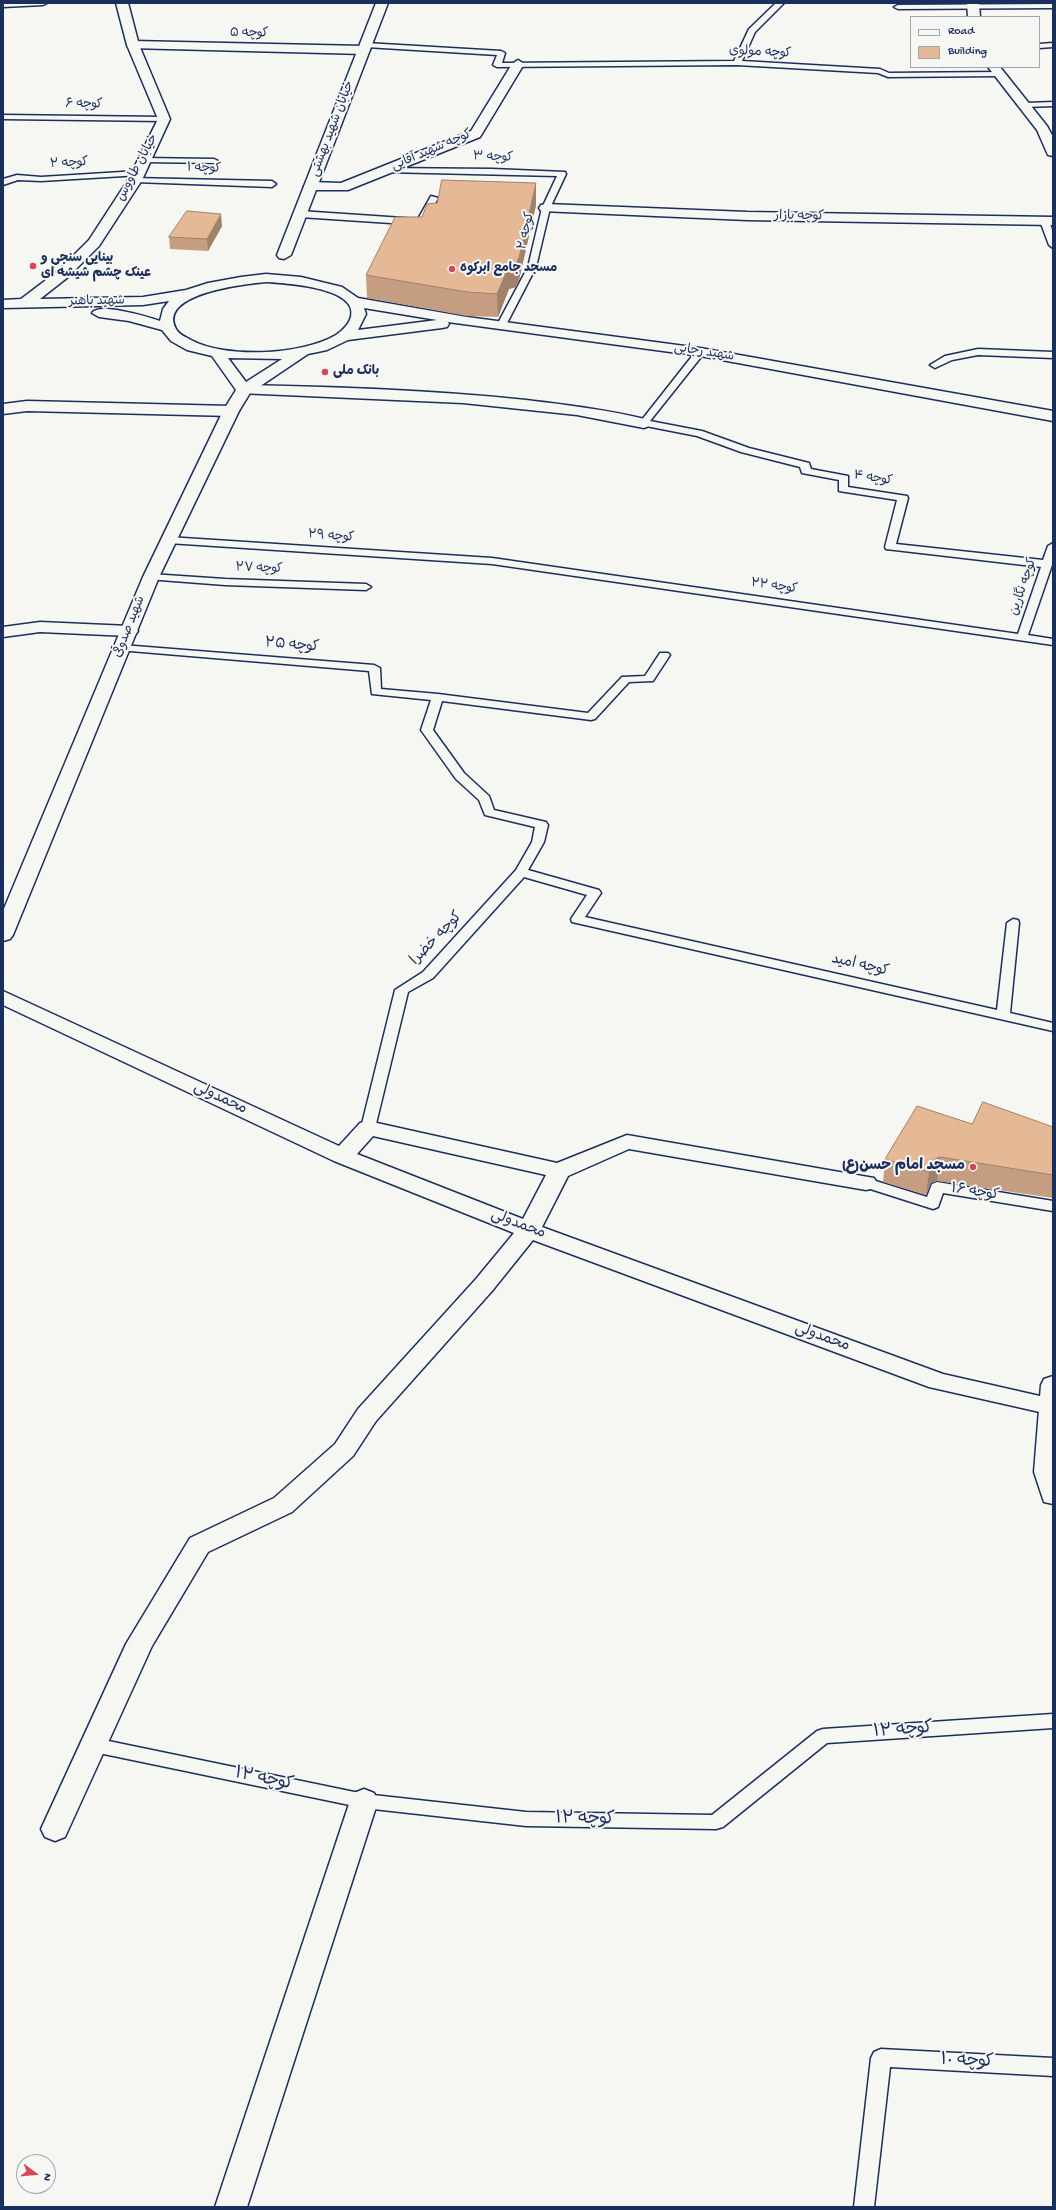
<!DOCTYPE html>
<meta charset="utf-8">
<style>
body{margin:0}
#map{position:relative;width:1056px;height:2210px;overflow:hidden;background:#f6f6f2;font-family:"Gochi Hand",sans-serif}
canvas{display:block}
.frame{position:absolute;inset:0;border:4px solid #1b2f5e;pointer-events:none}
.legend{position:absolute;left:910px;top:16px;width:130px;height:52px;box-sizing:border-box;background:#f6f6f2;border:1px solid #9ea6b7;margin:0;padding:5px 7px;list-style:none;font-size:12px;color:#1b2f5e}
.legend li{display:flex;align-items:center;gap:8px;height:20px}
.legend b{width:20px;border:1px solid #9ea6b7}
.north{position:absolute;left:16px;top:2154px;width:40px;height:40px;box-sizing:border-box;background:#f6f6f2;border:1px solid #9ea6b7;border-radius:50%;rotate:106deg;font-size:11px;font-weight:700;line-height:16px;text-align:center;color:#1b2f5e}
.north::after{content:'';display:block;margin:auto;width:14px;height:18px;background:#d1495b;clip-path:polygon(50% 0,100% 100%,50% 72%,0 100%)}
</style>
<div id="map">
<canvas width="1056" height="2210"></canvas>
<div class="frame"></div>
<ul class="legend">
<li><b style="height:5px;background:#f6f6f2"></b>Road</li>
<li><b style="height:11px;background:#e5b896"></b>Building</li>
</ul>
<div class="north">N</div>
</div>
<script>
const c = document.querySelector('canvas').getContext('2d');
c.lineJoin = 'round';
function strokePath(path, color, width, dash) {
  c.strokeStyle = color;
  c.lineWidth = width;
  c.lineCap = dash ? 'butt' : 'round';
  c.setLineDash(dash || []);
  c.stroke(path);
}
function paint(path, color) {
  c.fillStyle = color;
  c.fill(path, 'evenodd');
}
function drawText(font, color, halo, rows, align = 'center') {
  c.font = font + ' "Gochi Hand","Playpen Sans Arabic",sans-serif';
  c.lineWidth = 4;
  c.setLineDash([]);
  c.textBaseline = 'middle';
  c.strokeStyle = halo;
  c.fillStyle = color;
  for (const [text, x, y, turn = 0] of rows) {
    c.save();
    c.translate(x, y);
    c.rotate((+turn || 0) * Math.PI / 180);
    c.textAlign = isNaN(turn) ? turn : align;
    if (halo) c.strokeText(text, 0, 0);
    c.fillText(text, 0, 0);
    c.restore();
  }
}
const lane = new Path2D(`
 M3,3h44l-4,2 -40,2z
 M776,3h8l-29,29 -13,29 138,8 9,4 110,-1 4,2 -4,2 -111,1 -10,-4 -141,-8 -240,2 -4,-2 4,-10 -131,-8 -4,-2 4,-2 135,8 4,2 -3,10 232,-2 15,-32z
 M1053,4v4l-155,1 -4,-2 4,-2z
 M1053,43v4l-14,1v-4z
 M1053,102v4l-27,1 -4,-2 4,-2z
 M3,115l161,2 4,2 -4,2 -161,-2z
 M142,158l72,1 4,2 -4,2 -69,-1h-3z
 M382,168l110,1 73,3 1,2 -16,34 -14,59 -31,60 -3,1 -5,-3 31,-58 14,-59 15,-32 -172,-4 -4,-2z
 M138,171h3v4l-100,6 -23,-1 -15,5v-6l14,-4 24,2z
 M132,178l140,3 4,3 -4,3 -137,-5h-3z
 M431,196l7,2 -13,24 -4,3 -121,-8 -4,-3 4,-3 118,8z
 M1044,218c10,4 9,21 9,30l-4,-3 -9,-24z
 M700,349l5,3 -55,69 52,10 47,17 60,15 2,6 37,7v11l59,9 1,2 -12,46 147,16 5,-14 5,-3v19l-25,73 25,4v6l-561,-81 -324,-21 -5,-3 5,-3 324,21 526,76 23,-67 -155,-18 -1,-2 12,-47 -58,-9v-11l-37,-7 -2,-6 -59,-15 -44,-16 -56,-11v-4l56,-71z
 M978,349l75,3v6l-75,-3 -26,5 -17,8 -5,-3 15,-9z
 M151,574l74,5 141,5 5,3 -5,3 -141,-5 -78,-6 -1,-2 1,-2z
 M122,645l252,20 6,3 1,21 57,5 150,19 34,-36 23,-1 15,-23h8l2,2 -17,26 -24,1 -34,37 -4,1 -149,-19 -9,29 31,43 25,23 5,14 52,12 2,3 -4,17 -16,28 71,20 2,3 -16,24 412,93 10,-87 6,-4 5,1 1,3 -9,90 43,10v8l-481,-109 -1,-3 16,-24 -63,-18 -91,101 -25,14 -33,136 -2,3h-10l-2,-3 34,-138 28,-18 93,-102 16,-28 3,-15 -50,-12 -6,-15 -23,-21 -35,-49 10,-30 -59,-6 -3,-23 -251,-21 -2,-2z
 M866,1178l61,19 5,-13 5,-2 116,19v10l-110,-18 -5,14 -5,2 -72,-23 -2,-3 2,-3z
 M1053,1714v14l-226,15 -104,84 -7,2 -190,-3 -162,-18 -270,-56 -6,-2 -3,-5 3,-5 6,-2 270,56 162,18 186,3 105,-84 6,-2z
 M881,2049l172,9v18l-163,-9 -16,140h-20l17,-149 3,-6z`);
const street = new Path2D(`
 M967,3h12l1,14h-12z
 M133,41l231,5 6,4 -6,4 -235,-6 -2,-3 2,-3z
 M518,60l6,4 -44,73 -132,53h-37l-7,-4 7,-4 30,1 130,-52 41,-67z
 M988,67h12l47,59 6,11v19l-5,-1 -11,-25z
 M546,204l201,8 306,5v8l-306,-5 -206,-9 -2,-3 2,-3z
 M244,385c94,2 189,5 282,15 42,5 83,10 123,20l3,3 -3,3 -5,2 -67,-13 -114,-12 -224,-10 -3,-3 3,-3z
 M27,401l204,5 5,2 3,3 -3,3 -5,2 -204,-5 -24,3v-10z
 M40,622l89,4 6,1 3,4 -3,4 -6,1 -89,-4 -37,5v-10z
 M3,991l336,155 21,-23 8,-2 189,42 70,-28 247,43 3,5 -3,5 -8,2 -237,-41 -61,27 -26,51 401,147 110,25v16l-124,-28 -396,-147 -41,51 -116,130 -23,35 -61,56 -84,40 -56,94 -87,191 -10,4 -10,-4 -4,-8 85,-185 64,-106 84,-40 61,-54 23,-35 118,-130 38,-46 -180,-72 -331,-156zM373,1136l173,39 -23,44 -166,-65z
 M364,1789l10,4 4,8 -131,406h-32l135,-406 4,-8z`);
const secondary = new Path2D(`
 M116,3h12l11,42 31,74 -28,61 -43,66 -31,31 -28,22 103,-2 43,-7 22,-7 33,-6 25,-3 35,3 41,10 16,11 109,19 233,31 353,63v10l-353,-65 -252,-34 1,2 -2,3 -5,1 -94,12 -21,10 -19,4 -58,39 -11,18 -80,166 -146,358 -3,4 -7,2v-30l140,-334 80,-166 13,-21 -24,-34 -25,-6 -16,-9 -9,-11 -33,-9 -30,-4 -7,-4c7,-11 56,4 68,8l3,-12 6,-8 -26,4 -140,3v-8l18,-1 37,-28 31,-31 39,-60 30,-61 -31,-74zM266,282c17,1 93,5 85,35 -2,7 -9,14 -15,18 -34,20 -110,24 -145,5 -5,-3 -12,-5 -15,-11 -19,-36 70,-45 90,-47zM364,308l73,12 -79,10 8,-16zM228,358l54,1 -36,23z
 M376,3h12l-97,252 -7,4 -5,-1 -2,-3z
 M1053,1376v128l-9,-2 -10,-30 7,-87 3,-6z`);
const wall = new Path2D(`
 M536,183v22l-17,75 -3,7 -7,2 -11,28 -31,-1 -100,-18 -1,-23 56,-58 15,-14z
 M222,226l-14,25 -38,-2 -1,-12z
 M972,1124l81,3v71l-116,-17 -6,2 -5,12 -43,-13 2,-23z`);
const shadedWall = new Path2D(`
 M536,183v22l-17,75 -3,7 -7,2 -11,28 -1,-23z
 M221,214l1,12 -14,25 -1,-12z
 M940,1157l-3,24 -6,2 -5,12 3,-23 4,-12z`);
const building = new Path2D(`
 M442,180l94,3 -17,75 -3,6 -7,2 -12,28 -30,-2 -101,-17 29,-58h27l5,-13 10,-1z
 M187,211l34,3 -14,25 -38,-2z
 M983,1102l70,25v48l-113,-18 -7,3 -4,12 -44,-13 32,-53 55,18z`);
const markers = [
 [33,266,4,"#d1495b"],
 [452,269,4,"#d1495b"],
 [325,372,4,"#d1495b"],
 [973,1167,4,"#d1495b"]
];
const farStreetnames = [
 ["کوچه ۵",249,34,1],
 ["کوچه مولوی",760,53,3],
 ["کوچه ۶",84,105,1],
 ["خیابان شهید بهشتی",333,129,-69],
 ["کوچه شهید آقایی",432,151,-23],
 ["کوچه ۳",493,158,2],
 ["کوچه ۲",69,164,-3],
 ["خیابان طاووس",138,168,-62],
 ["کوچه ۱",204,169,2],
 ["کوچه بازار",799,217,1],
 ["کوچه ۲",527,231,-77],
 ["شهید باهنر",97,302,-1],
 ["شهید رجایی",704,353,9],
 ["کوچه ۴",873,479,9],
 ["کوچه ۲۹",331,537,4],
 ["کوچه ۲۷",259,569,2],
 ["کوچه ۲۲",774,587,8],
 ["کوچه نگارین",1024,587,-71],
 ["شهید صدوقی",130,627,-68]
];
const farPoinames = [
 ["بینایی سنجی و",41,259],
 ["عینک چشم شیشه ای",41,274],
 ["مسجد جامع ابرکوه",460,269],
 ["بانک ملی",333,372]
];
const streetNames = [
 ["کوچه ۲۵",292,646,5],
 ["کوچه خضرا",437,939,-46],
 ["کوچه امید",860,966,13],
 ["محمدولی",220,1099,25],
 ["کوچه ۱۶",975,1193,9],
 ["محمدولی",518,1225,21],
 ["محمدولی",822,1338,20]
];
const poiNames = [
 ["مسجد امام حسن(ع)",965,1167]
];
const nearStreetnames = [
 ["کوچه ۱۲",903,1731,-4],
 ["کوچه ۱۲",264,1780,12],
 ["کوچه ۱۲",585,1820,1],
 ["کوچه ۱۰",967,2062,3]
];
strokePath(lane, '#1b2f5e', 3);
strokePath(street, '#1b2f5e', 3);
strokePath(secondary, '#1b2f5e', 3);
paint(lane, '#f6f6f2');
paint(street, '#f6f6f2');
paint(secondary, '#f6f6f2');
paint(wall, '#c59e81');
paint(shadedWall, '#a08169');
paint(building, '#e5b896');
strokePath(building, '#a08169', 1);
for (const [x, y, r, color] of markers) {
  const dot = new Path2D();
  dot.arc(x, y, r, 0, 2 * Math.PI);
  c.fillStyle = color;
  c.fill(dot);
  strokePath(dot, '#f6f6f2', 1.5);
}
drawText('13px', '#1b2f5e', '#f6f6f2', farStreetnames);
drawText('bold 13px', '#1b2f5e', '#f6f6f2', farPoinames, 'left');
drawText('15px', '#1b2f5e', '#f6f6f2', streetNames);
drawText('bold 15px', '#1b2f5e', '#f6f6f2', poiNames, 'right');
drawText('18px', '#1b2f5e', '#f6f6f2', nearStreetnames);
</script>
